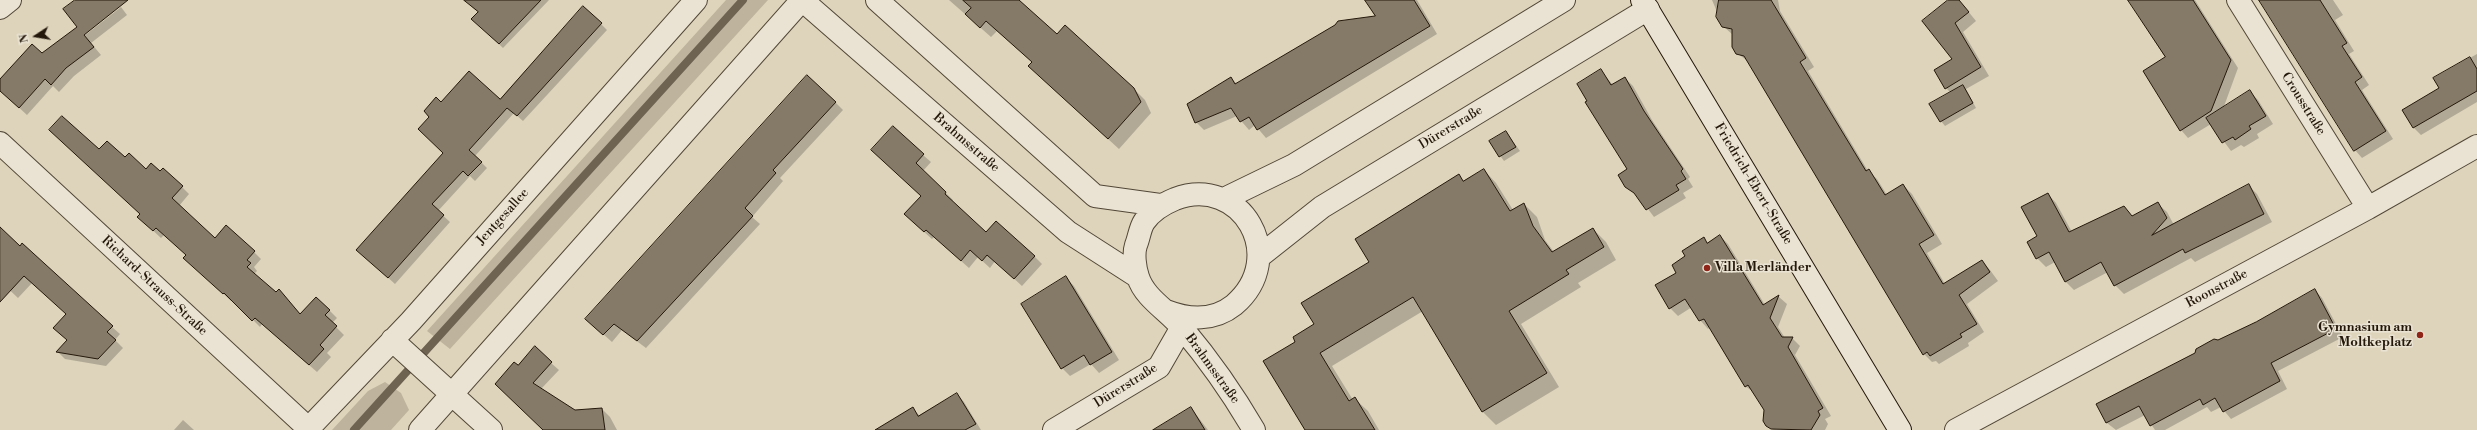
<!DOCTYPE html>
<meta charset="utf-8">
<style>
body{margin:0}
#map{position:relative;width:2477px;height:430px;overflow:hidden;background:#ded4bb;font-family:"Libre Bodoni",serif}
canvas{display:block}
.north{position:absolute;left:16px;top:16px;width:40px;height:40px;-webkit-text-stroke:3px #eae3d3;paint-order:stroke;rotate:258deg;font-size:11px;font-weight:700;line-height:16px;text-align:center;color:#24180b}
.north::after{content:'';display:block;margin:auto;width:14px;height:18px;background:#24180b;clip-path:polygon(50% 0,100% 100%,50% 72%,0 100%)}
</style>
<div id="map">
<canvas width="2477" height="430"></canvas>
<div class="north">N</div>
</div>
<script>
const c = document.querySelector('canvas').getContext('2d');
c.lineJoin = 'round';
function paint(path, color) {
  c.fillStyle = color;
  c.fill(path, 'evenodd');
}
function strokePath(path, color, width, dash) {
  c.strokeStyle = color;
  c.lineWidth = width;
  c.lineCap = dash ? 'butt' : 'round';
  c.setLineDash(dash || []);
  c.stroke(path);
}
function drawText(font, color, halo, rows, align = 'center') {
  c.font = font + ' "Libre Bodoni",serif';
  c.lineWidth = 3;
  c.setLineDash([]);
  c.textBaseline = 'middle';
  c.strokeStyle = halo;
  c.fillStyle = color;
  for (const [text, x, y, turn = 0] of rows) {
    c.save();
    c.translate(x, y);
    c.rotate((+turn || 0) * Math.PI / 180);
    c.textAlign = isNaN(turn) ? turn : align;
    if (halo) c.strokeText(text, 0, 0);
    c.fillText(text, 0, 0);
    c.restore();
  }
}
const green = new Path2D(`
 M726,0h42l-318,349 -23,-18z
 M385,382l16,11 8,17 -18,20h-59l36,-39z`);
const shadow = new Path2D(`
 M79,0h36l-31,36 37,-29 6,8 -36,28 10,12 -27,21 -15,16 -6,-6 -26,29 -27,-25v-10l42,-26 36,-27z
 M465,0h84l-46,48 -26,-25 2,-11z
 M949,0h69l39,36 77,53 11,11 6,13 -32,36 -79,-72 -7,-14 -36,-32 -6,6z
 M1368,0h49l20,34 -171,104 -11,-13 -6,5 -12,-14 -33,14 -8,-8 35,-44 6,6 140,-67z
 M1712,0h66l2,11 34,56 -6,4 60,100 9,8 10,16 16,-10 9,9 30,50 -15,9 18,31 37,-23 8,9 8,11 -31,23 17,28 -16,11 1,3 -30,18 -3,-3 -4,1 -8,-8 -174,-291 -13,-10 -4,-18 -10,-9z
 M1949,0h10l17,21 -13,11 26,44 -23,13 10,19 -31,18 -4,-5 10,-28 -5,-5 8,-28z
 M2130,0h65l43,68 -15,41 27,-17 8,8 15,24 -16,10 2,4 -15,9 -3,-2 -10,6 -20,-27 -23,14 -7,-8 -15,-73z
 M2261,0h72l10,15 -8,5 19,31 -5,3 20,31 -7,5 31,49 -31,19 -7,-8z
 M601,24l6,6 -84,91 -9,-8 -39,43 12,12 -12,13 -5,-5 -32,35 12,11 -55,62 -31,-28 81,-103 -4,-50 59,-2z
 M2477,54v48l-56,33 -7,-7 26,-40 -6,-10z
 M1601,71l12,14 12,-7 8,8 19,34 38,57 -2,2 5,8 -10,6 3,5 -32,19 -15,-20 -13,-11 2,-16z
 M835,102l8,8 -63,68 3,3 -31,36 8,7 -114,124 -24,-18 -10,12 -18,-16z
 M1506,132l14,19 -16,10 -14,-19z
 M100,151l25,7 21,12 14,3 22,14 7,7 -10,12 36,33 39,13 7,7 -7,8 3,4 -3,3 22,20 3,-4 22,25 16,-17 20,20 -5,5 12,12 -17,18 4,4 -14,15 -55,-48 -2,3 -28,-28 -1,2 -39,-36 -5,-10 -23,-20 -3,3 -15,-14z
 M923,155l8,7 -8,9 30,29 -1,2 34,31 48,23 8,8 -20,22 -27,-25 -5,7 -12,-11 -9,11 -35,-31 -2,2 -19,-17 9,-26 -43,-39z
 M1484,170l12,13 17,27 11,-6 13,13 8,23 9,12 39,-23 13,13 10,18 -38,23 3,4 -60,37 38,63 -63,38 -13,-13 -60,-101 -91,55 21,34 2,-1 13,12 11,19h-73l-9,-88 73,-79 89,-87 6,6z
 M2248,185l9,9 15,28 -77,40 -4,-4 -67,36 -9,-9 -7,-13 -34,18 -9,-9 -10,-19 -9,5 -9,-9 -9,-16 10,-5 10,-43 8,9 16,29 51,-25 10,10 25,-13 9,8 7,13z
 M0,229l120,105 -5,6 8,8 -17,18 -41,-7 -7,-7 10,-12 -1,-26 -35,-31 -14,15 -18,-17z
 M1720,236l8,8 37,61 14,-8 8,7 -9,23 7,11h7l8,8 -5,9 36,61 -6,3 3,5 -3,6h-52l-9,-9 1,-11 -10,-17 -10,-7 -35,-59 -2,2 -8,-9 -8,-13 -14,9 -8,-8 8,-35 8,-16 18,-18 4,4z
 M1066,278l8,8 45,74 -20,13 -8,-9 -21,12 -8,-8z
 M2315,290l7,8 21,39 -65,34 9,18 -56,30 -10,-12 -10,5 -4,-5 -42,23h-10l-10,-15 -29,15 -9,-7 -9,-19 158,-81z
 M551,363l8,7 -18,19 33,22 28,-2 8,8 7,13h-61l-38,-64z
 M957,394l7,8 17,28h-85l17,-21 7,7z
 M1191,408l17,22h-53z
 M183,420l11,10h-20z`);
const stream = new Path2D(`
 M354,430l389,-430`);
const building = new Path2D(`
 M75,0h53l-44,35 10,12 -28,21 -15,17 -6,-6 -26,29 -19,-17v-12l32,-35 10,9 35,-26 -14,-18z
 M464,0h77l-42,44 -28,-25 7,-7z
 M963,0h56l38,34 8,-9 69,63 7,14 -33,37 -80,-73 4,-4 -46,-41 -6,7 -15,-14 6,-6z
 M1365,0h49l16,26 -173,104 -8,-13 -9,5 -9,-14 -36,15 -8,-19 44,-27 4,7 100,-59 3,-4 37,-5z
 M1719,0h52l35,58 -6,4 66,109 3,-2 16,26 18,-11 31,51 -15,9 24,40 39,-24 8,12 -31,23 18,29 -17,10 2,3 -32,19 -3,-4 -4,3 -179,-299 -8,-2 -4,-7v-18l-10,-2 -6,-10z
 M1948,0h11l10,12 -14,11 26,44 -36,22 -11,-19 18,-11 -30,-38z
 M2128,0h65l38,60 -20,51 -31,20 -37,-60 22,-14z
 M2259,0h61l27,43 -5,3 20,31 -7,5 31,49 -32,20z
 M583,6l19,17 -85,93 -10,-8 -38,42 13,12 -14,14 -5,-5 -31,33 12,11 -56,63 -32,-28 87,-97 -25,-24 11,-12 -5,-6 12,-14 5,5 28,-31 31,28z
 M2470,57l7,12v22l-64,37 -11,-18 37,-22 -6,-10z
 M1601,69l10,16 14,-8 19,34 39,58 -2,2 5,8 -10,6 3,5 -33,20 -12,-17 -9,-6 -7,-12 9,-6 -42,-67 2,-1 -10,-17z
 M807,75l29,27 -63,68 3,3 -31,35 8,8 -116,125 -23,-17 -11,11 -18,-16z
 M1963,85l10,18 -33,19 -11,-18z
 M2250,90l16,26 -17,10 2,3 -16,11 -2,-3 -11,6 -16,-25z
 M62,116l37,33 8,-8 18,16 4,-4 17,16 5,-6 9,8 3,-3 20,18 -11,12 43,40 11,-13 29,26 -8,9 4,3 -4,4 29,25 3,-3 21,25 16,-17 14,13 -5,5 12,11 -17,19 4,4 -15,16 -54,-47 -3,3 -28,-28 -1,1 -40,-36 3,-3 -30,-27 -3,3 -16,-14 3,-3 -91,-84z
 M893,126l31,28 -8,9 30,29 -1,2 41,38 10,-11 39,35 -21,23 -27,-24 -5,6 -12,-11 -9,11 -35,-31 -2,2 -20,-18 17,-18 -50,-46z
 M1506,131l10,16 -17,10 -10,-16z
 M1484,169l26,42 14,-8 9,23 19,26 41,-24 11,19 -38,23 3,4 -60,37 38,62 -65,39 -69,-115 -93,56 29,48 6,-4 20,33h-70l-42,-69 32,-19 -2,-5 21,-13 -13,-21 68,-41 -14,-23 104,-65 4,7z
 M2249,184l15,30 -79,39 -2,-4 -69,37 -13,-24 -36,20 -16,-30 -13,7 -9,-17 10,-6 -16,-29 27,-14 21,39 55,-26 8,10 26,-14 9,16 -15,17z
 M0,227l20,19 2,-3 91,83 -6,6 9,8 -18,19 -42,-7 11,-12 -14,-12 13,-14 -42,-38 -24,26z
 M1720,235l43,70 16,-10 -9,23 12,19h11l-5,10 35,61 -5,3 2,4 -9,15 -40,-1 -5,-3 -3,-5 1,-11 -16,-25 -3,2 -41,-68 -5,2 -14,-22 -16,10 -14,-24 21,-12 -4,-8 13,-9 -3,-5 22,-14 3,6z
 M1066,276l46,76 -22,13 -6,-10 -23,14 -40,-65z
 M2315,289l21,40 -65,34 9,18 -57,31 -8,-14 -12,7 -3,-6 -50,27 -11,-20 -33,17 -10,-19 99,-51 1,-4 18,-10 4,1 38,-18z
 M535,346l17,16 -19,21 42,27 27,-2 3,22h-62l-48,-46 19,-22 4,3z
 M957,393l19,31 -11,6h-90l38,-23 5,9z
 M1191,407l14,23h-52z`);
const street = new Path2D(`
 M802,0l266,232 70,45
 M877,0l218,196 65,9
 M2238,0l130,208
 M0,8l10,-8
 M0,143l308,285
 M1224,199l70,-34 270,-165
 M1260,256l62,-49 326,-198
 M1166,311c23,9 48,10 68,-6 56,-48 7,-131 -59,-106 -12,5 -23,11 -31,23 -4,6 -5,16 -8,23 -3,9 -1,23 2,32 7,22 31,34 45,52 27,32 50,65 71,101
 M392,340l99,90
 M307,430l104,-109 285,-321
 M420,430l382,-430
 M1054,430l105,-63 23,-40
 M1956,430l412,-222 109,-62`);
const secondary = new Path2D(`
 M1642,0l258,430`);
const markers = [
 [1707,268,4,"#8f2418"],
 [2420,335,4,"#8f2418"]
];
const streetNames = [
 ["Crousstraße",2303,104,58],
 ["Dürerstraße",1451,128,-31],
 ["Brahmsstraße",966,143,41],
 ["Friedrich-Ebert-Straße",1753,184,59],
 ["Jentgesallee",503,217,-48],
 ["Richard-Strauss-Straße",154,286,43],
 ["Roonstraße",2217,289,-28],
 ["Brahmsstraße",1212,369,54],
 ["Dürerstraße",1126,386,-32]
];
const poiNames = [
 ["Villa Merländer",1715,268],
 ["Gymnasium am",2412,328,"right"],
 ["Moltkeplatz",2412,343,"right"]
];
paint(green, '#beb49d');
paint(shadow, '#0003');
strokePath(stream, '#6e6251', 8);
paint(building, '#857a67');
strokePath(building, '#24180b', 1);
strokePath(street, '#524737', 24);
strokePath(secondary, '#24180b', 24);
strokePath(street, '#eae3d3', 22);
strokePath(secondary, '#eae3d3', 22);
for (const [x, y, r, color] of markers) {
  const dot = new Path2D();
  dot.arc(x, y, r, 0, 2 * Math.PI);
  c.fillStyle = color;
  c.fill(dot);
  strokePath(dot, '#eae3d3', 1.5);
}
drawText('13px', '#24180b', '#eae3d3', streetNames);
drawText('bold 13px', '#24180b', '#eae3d3', poiNames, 'left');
</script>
